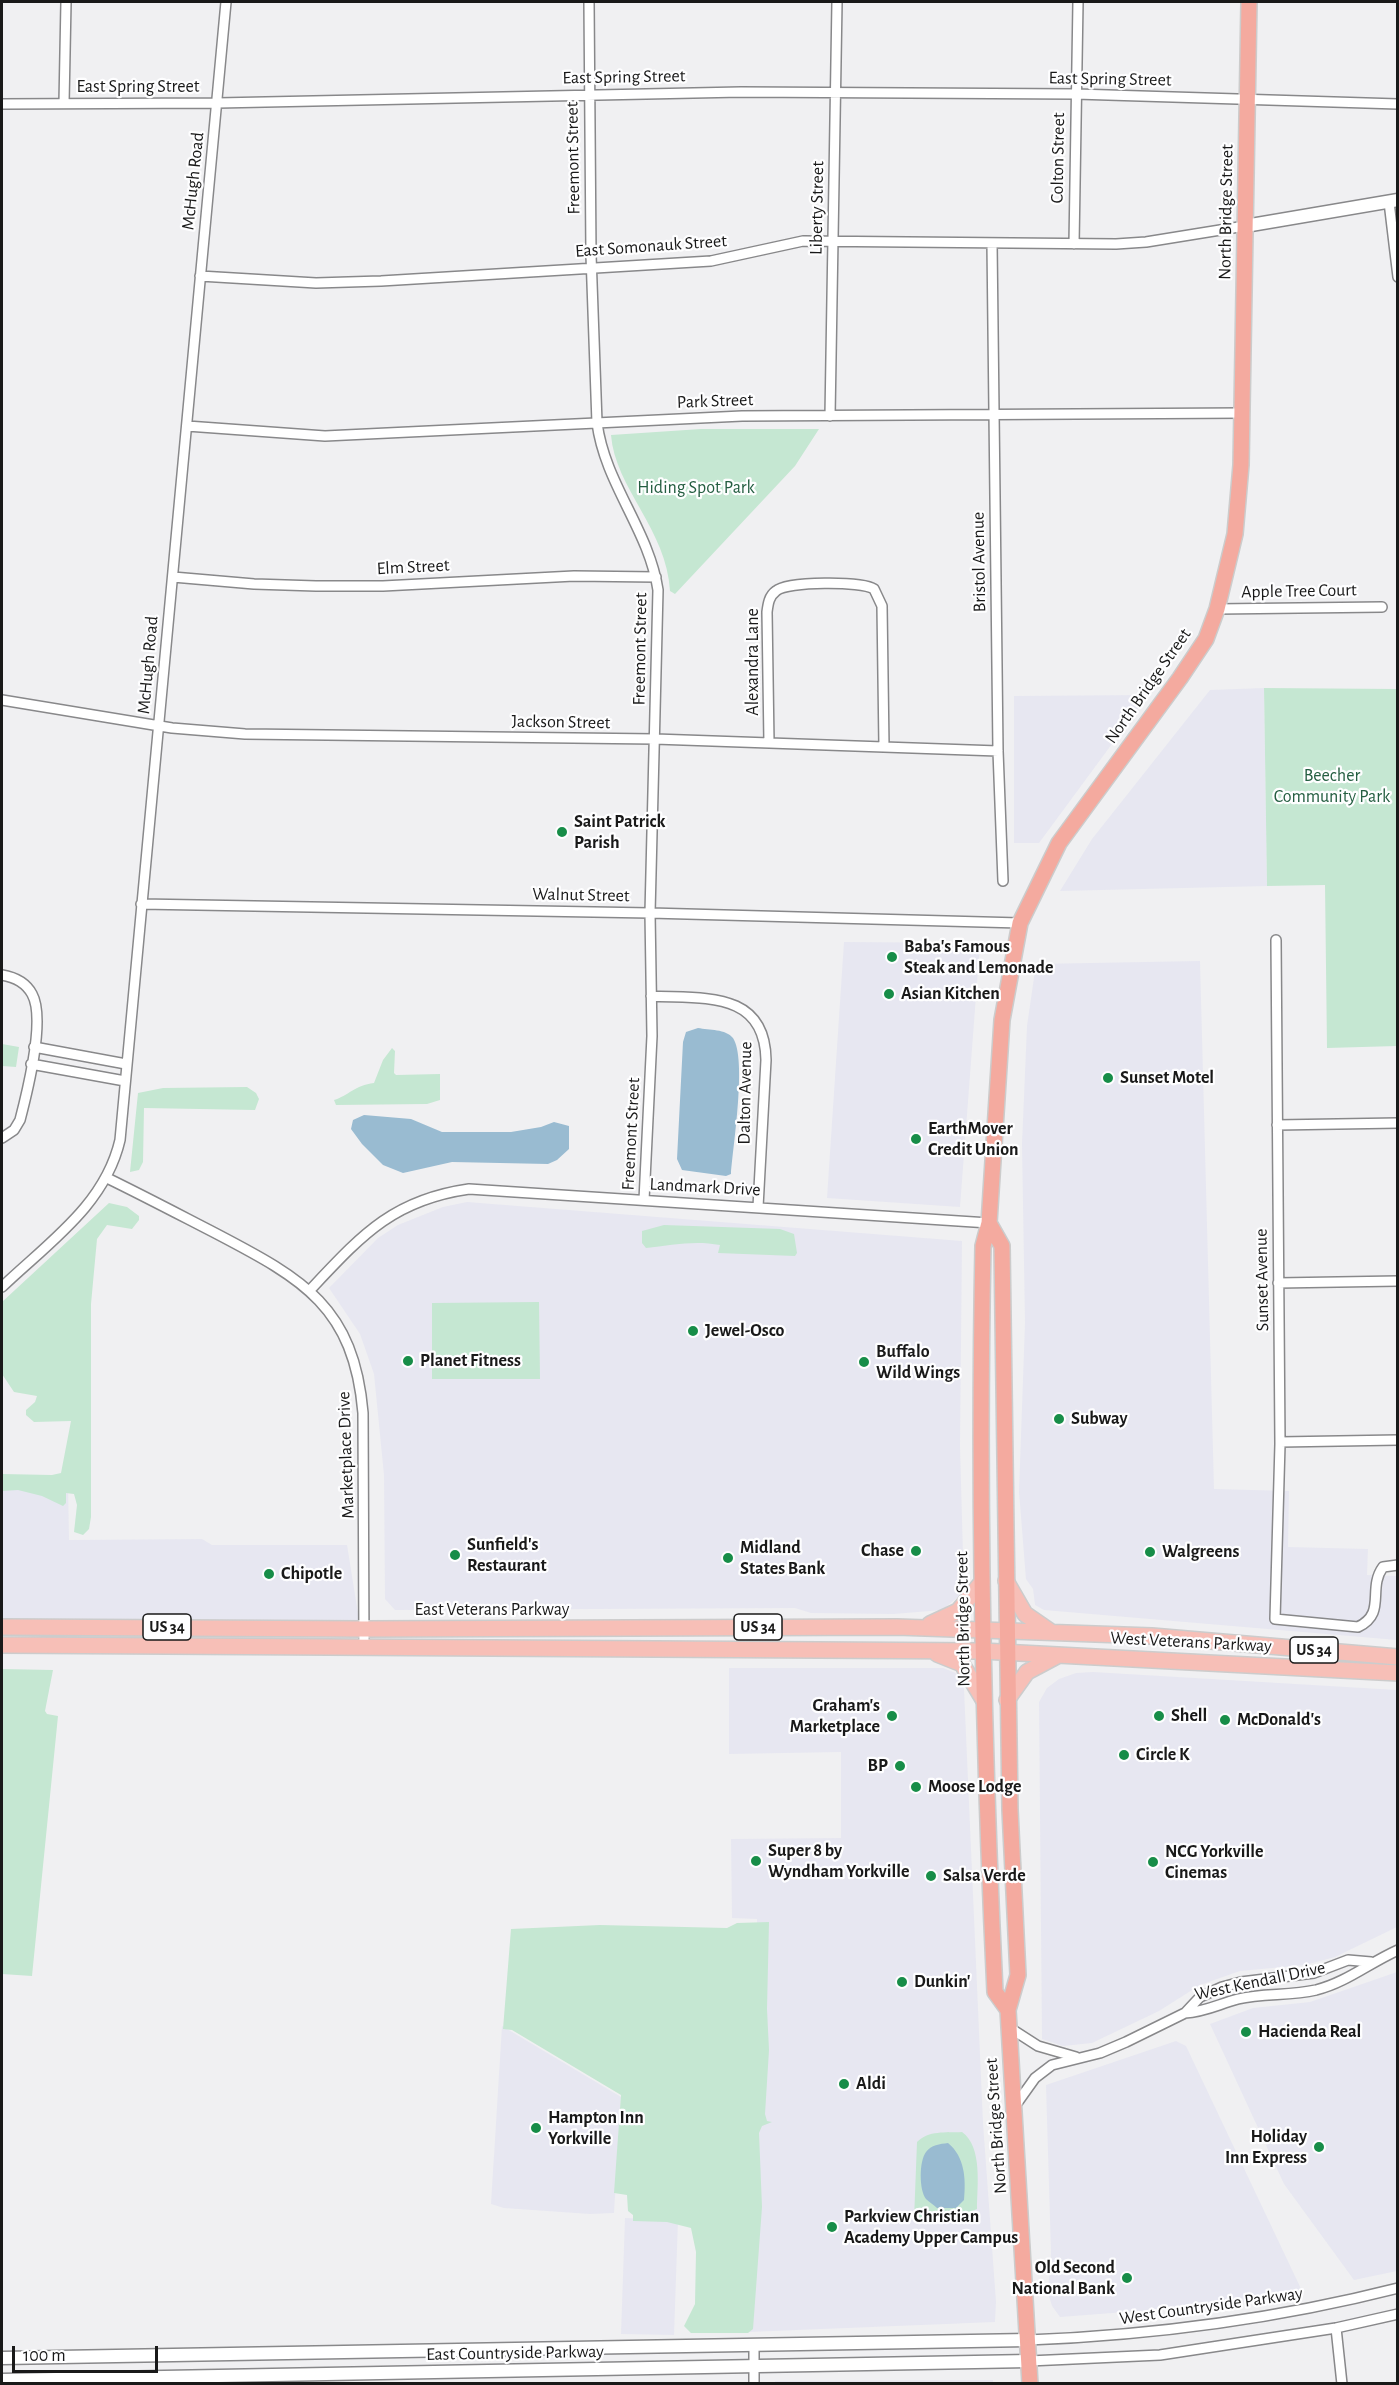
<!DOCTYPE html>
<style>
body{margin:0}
#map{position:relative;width:1399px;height:2385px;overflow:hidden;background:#f0f0f2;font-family:"Alegreya Sans",sans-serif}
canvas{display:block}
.frame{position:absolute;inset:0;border:3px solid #191919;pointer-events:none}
.scale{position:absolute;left:12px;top:2346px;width:146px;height:27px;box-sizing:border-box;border:3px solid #191919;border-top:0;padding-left:8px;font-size:18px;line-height:21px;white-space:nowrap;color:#191919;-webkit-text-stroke:4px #fefeff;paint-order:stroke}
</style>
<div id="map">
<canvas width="1399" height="2385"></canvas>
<div class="frame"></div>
<div class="scale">100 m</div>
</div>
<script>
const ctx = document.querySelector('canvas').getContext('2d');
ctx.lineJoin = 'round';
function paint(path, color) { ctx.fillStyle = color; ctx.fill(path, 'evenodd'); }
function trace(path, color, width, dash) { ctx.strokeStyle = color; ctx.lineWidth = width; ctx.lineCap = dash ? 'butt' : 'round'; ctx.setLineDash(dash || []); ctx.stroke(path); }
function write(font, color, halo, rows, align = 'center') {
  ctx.font = font + ' "Alegreya Sans",sans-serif'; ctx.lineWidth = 4.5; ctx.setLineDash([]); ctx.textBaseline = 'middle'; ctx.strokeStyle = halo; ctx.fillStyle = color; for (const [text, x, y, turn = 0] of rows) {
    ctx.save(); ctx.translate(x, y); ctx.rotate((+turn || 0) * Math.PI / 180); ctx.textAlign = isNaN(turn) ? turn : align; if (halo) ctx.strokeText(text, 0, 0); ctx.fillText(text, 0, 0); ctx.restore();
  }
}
const built = new Path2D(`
 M1264,688l3,198 -207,5 32,-52 118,-149z
 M1148,695l-109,148h-25v-147z
 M844,942l136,1 -20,264 -133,-9z
 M1200,961l14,528 75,2 -1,56 80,2 -1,26 30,1v64l-353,-30 -9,-5 -2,-16 -7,-10 -7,-87 6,-169 -3,-179 5,-118 9,-62z
 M467,1202l495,39 -2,205 4,146 -22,18 -48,4 -83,-1 -16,-5 -400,2 -10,-11 -1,-124 -10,-101 -14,-40 -31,-46 49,-50 20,-13 45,-18z
 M68,1484l1,56 133,-1 10,6h135l13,81 -358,-2v-139z
 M729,1668h214l15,6 6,15 19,434 13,179 -1,20 -247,10 11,-204 -2,-209 -25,-1 -1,-79 110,-1v-86l-112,2z
 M1093,1672l304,18v237l-62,30 -30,8 -65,6 -40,14 -41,26 -67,32 -29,3 -21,-7 -3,-337 8,-14 12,-9 17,-6z
 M1397,1972v299l-43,9 -70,-96 -74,-160 43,-16 57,-6z
 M502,2026l119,71 -7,116 -24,1 -86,-6 -13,-4z
 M1176,2041l10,5 117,247 -72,11 -171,13 -8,-11 -4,-13 3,-40 -5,-168z
 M625,2218l53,2 -4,115 -53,-1z
 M993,2380v4h-218v-3z`);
const green = new Path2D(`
 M701,429h118l-24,37 -120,128 -5,-3c-3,-61 -55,-103 -59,-156z
 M1264,688l133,1v357l-70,2 -2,-163 -58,1z
 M2,1044l17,3 -3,20 -14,-1z
 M392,1048l3,3 -1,22 2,2 44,-1v26l-13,4 -91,1 -2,-5c14,-4 21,-15 40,-17l9,-23z
 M247,1087l9,6 3,6 -4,11 -111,-2 -1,54 -4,8 -9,2 8,-79 25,-5z
 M109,1203l18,4 12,9v4l-7,9 -25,-4 -10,14 -6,65v213l-2,12 -6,6 -9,-3 3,-27 -3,-11 -8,-1v10l-3,3 -21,-10 -24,-6 -16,1v-17l50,1 9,-2 10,-52 -37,1 -8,-7v-5l9,-8 2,-6 -23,-4 -12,-18v-72z
 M664,1225l116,4 14,5 3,19 -2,3 -77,-3 2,-8c-25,-5 -49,0 -74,3l-4,-5v-12z
 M539,1302l1,77h-108v-76z
 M2,1669l51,1 -8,41 2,3 11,2 -26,260 -30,-2z
 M769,1922l-2,87 2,41 -4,64 2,7 5,1 -10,4 -3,7 3,74 -9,122 -5,4h-57l-7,-7 11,-22 1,-52 -5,-24 -24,-6 -34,-1v-6l-5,-4 -1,-16 -13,-2 7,-98 -109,-65 -9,-1 8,-100 89,-4 127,3 10,-5z
 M962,2132c21,15 15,55 15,77l-24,11h-39l3,-78c12,-12 28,-9 45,-10z`);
const water = new Path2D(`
 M698,1028c11,2 28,1 35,10 14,21 0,108 -2,136l-5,2 -44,-6 -5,-11 6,-117 3,-10z
 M364,1115l47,4 31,13h69l30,-5 13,-5 15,4v23l-12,11 -9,4 -96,-2 -49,11 -20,-8 -21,-21 -11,-15 2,-9z
 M948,2143c17,14 18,36 16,57l-8,8h-19c-3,-3 -8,-6 -11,-9 -7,-9 -7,-38 0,-47 5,-7 14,-8 22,-9z`);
const minor = new Path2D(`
 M589,2l2,253 6,168c8,61 52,107 61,167l-8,323 2,123 -8,164
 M64,103l2,-101
 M2,104l216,-1 523,-11 335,2 322,10
 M1389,202l9,75
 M992,243l6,508 5,130
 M1074,244l4,-242
 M200,276l116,7 65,-2 330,-20 92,-20 313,3 30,-2 99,-16
 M830,416l7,-414
 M187,426l138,10 417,-20 502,-3
 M173,577l81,7 62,2h67l191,-10 82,1
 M1217,609l165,-2
 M2,700l170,28 73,6 410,5 343,12
 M769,743l-2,-131c1,-8 2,-16 9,-21 11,-10 86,-10 98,-2l8,17 2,141
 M141,904l509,9 370,10
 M1276,940l4,504 -5,175 83,8c29,-14 9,-38 25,-60l15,-2
 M2,975c12,2 24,8 30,19 14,25 -5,99 -12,126l-6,10 -12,8
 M651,996c52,3 114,-6 115,64l-8,147
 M34,1047l92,17
 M31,1064l94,17
 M1277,1125l121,-2
 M107,1178c37,18 73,37 110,56 86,45 137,73 146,179l1,235
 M1278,1283l120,-2
 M2,1287c46,-44 103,-82 118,-147l106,-1138
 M310,1290c51,-54 82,-90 159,-101l520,34
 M1280,1442l118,-2
 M1185,2013c20,-1 34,-9 53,-14 25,-6 52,-3 78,-9 31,-8 53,-27 82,-40
 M1010,2028l28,18 38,11
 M1015,2106l20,-28 17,-13 48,-12 26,-11 59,-29 15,-16 22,-10 19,-5 73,-9 34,-13 23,2
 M1336,2328l6,56
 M1028,2340c125,-5 248,-21 370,-52
 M1029,2361l131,-6 176,-27 62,-14
 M754,2384v-38`);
const tertiary = new Path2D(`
 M1245,226l153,-26
 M2,2358l1026,-18
 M2,2380l1027,-19`);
const primary = new Path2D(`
 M1006,1581l19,33 26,18
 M930,1624l28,-13 24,-29
 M2,1627l362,2 533,-2 255,9 246,21
 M2,1645l980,6 416,22
 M937,1654l25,10 21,35
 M1007,1700l20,-28 30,-16`);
const trunk = new Path2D(`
 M989,1223l13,23 8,564 8,165 -10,35 22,374
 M1008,2010l-13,-18c-12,-249 -17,-497 -12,-746l6,-23 13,-203 18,-97 39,-80 121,-165 26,-39 11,-30 18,-75 6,-69 8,-463`);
const markers = [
 [562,832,6,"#178d48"],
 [892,957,6,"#178d48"],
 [889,994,6,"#178d48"],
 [1108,1078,6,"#178d48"],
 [916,1139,6,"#178d48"],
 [693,1331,6,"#178d48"],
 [408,1361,6,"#178d48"],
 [864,1362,6,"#178d48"],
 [1059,1419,6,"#178d48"],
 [916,1551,6,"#178d48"],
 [1150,1552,6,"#178d48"],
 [455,1555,6,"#178d48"],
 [728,1558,6,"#178d48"],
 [269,1574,6,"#178d48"],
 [892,1716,6,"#178d48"],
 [1159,1716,6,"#178d48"],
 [1225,1720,6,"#178d48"],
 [1124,1755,6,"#178d48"],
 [900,1766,6,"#178d48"],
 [916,1787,6,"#178d48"],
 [756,1861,6,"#178d48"],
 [1153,1862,6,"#178d48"],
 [931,1876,6,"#178d48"],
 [902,1982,6,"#178d48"],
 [1246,2032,6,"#178d48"],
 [844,2084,6,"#178d48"],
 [536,2128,6,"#178d48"],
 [1319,2147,6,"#178d48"],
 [832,2227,6,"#178d48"],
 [1127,2278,6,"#178d48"]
];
const shields = [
 [167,1627,48],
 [758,1627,48],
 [1314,1650,48]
];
const shieldNames = [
 ["US 34",167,1627],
 ["US 34",758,1627],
 ["US 34",1314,1650]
];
const streetNames = [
 ["East Spring Street",624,77,-1],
 ["East Spring Street",1110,79,1],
 ["East Spring Street",138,87],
 ["Freemont Street",573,158,-91],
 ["Colton Street",1058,158,-89],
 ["McHugh Road",193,181,-84],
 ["Liberty Street",817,208,-89],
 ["North Bridge Street",1226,212,-89],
 ["East Somonauk Street",651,246,-4],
 ["Park Street",715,401,-2],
 ["Bristol Avenue",979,562,-91],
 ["Elm Street",413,567,-3],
 ["Apple Tree Court",1299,591,-1],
 ["Freemont Street",640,649,-89],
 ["Alexandra Lane",753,662,-90],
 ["McHugh Road",148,665,-85],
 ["North Bridge Street",1148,686,-55],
 ["Jackson Street",561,722,1],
 ["Walnut Street",581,895,1],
 ["Dalton Avenue",745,1093,-89],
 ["Freemont Street",631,1134,-87],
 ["Landmark Drive",705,1187,3],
 ["Sunset Avenue",1262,1280,-91],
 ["Marketplace Drive",346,1455,-92],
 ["East Veterans Parkway",492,1610],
 ["North Bridge Street",963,1619,-91],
 ["West Veterans Parkway",1191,1642,3],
 ["West Kendall Drive",1260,1981,-12],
 ["North Bridge Street",996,2126,-94],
 ["West Countryside Parkway",1211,2306,-8],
 ["East Countryside Parkway",515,2353,-1]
];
const parkNames = [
 ["Hiding Spot Park",696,488],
 ["Beecher",1332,776],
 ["Community Park",1332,797]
];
const poiNames = [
 ["Saint Patrick",574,822],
 ["Parish",574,843],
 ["Baba's Famous",904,947],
 ["Steak and Lemonade",904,968],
 ["Asian Kitchen",901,994],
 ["Sunset Motel",1120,1078],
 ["EarthMover",928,1129],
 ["Credit Union",928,1150],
 ["Jewel-Osco",705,1331],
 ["Buffalo",876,1352],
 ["Wild Wings",876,1373],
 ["Planet Fitness",420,1361],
 ["Subway",1071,1419],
 ["Sunfield's",467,1545],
 ["Restaurant",467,1566],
 ["Midland",740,1548],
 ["States Bank",740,1569],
 ["Chase",904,1551,"right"],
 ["Walgreens",1162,1552],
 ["Chipotle",281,1574],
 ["Graham's",880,1706,"right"],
 ["Marketplace",880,1727,"right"],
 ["Shell",1171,1716],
 ["McDonald's",1237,1720],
 ["Circle K",1136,1755],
 ["BP",888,1766,"right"],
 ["Moose Lodge",928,1787],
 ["Super 8 by",768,1851],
 ["Wyndham Yorkville",768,1872],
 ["NCG Yorkville",1165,1852],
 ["Cinemas",1165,1873],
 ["Salsa Verde",943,1876],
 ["Dunkin'",914,1982],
 ["Hacienda Real",1258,2032],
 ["Aldi",856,2084],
 ["Hampton Inn",548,2118],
 ["Yorkville",548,2139],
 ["Holiday",1307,2137,"right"],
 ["Inn Express",1307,2158,"right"],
 ["Parkview Christian",844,2217],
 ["Academy Upper Campus",844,2238],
 ["Old Second",1115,2268,"right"],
 ["National Bank",1115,2289,"right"]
];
paint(built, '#e7e7f1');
paint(green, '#c5e7d2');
paint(water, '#99bbd1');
trace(minor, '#88888a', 12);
trace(tertiary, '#88888a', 15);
trace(primary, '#ccc', 18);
trace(trunk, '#ccc', 18);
trace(minor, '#fff', 9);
trace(tertiary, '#fff', 12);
trace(primary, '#f7bfb7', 15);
trace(trunk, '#f4aa9f', 15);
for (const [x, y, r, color] of markers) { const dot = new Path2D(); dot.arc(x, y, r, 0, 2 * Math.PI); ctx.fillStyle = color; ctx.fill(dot); trace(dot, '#fefeff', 2); }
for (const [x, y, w] of shields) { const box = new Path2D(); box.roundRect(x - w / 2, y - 13, w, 26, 4.5); ctx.fillStyle = '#fefeff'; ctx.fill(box); trace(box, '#191919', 1.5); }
write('bold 16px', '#191919', null, shieldNames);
write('18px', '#191919', '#fefeff', streetNames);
write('18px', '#245e41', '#fefeff', parkNames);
write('bold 18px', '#191919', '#fefeff', poiNames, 'left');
</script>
